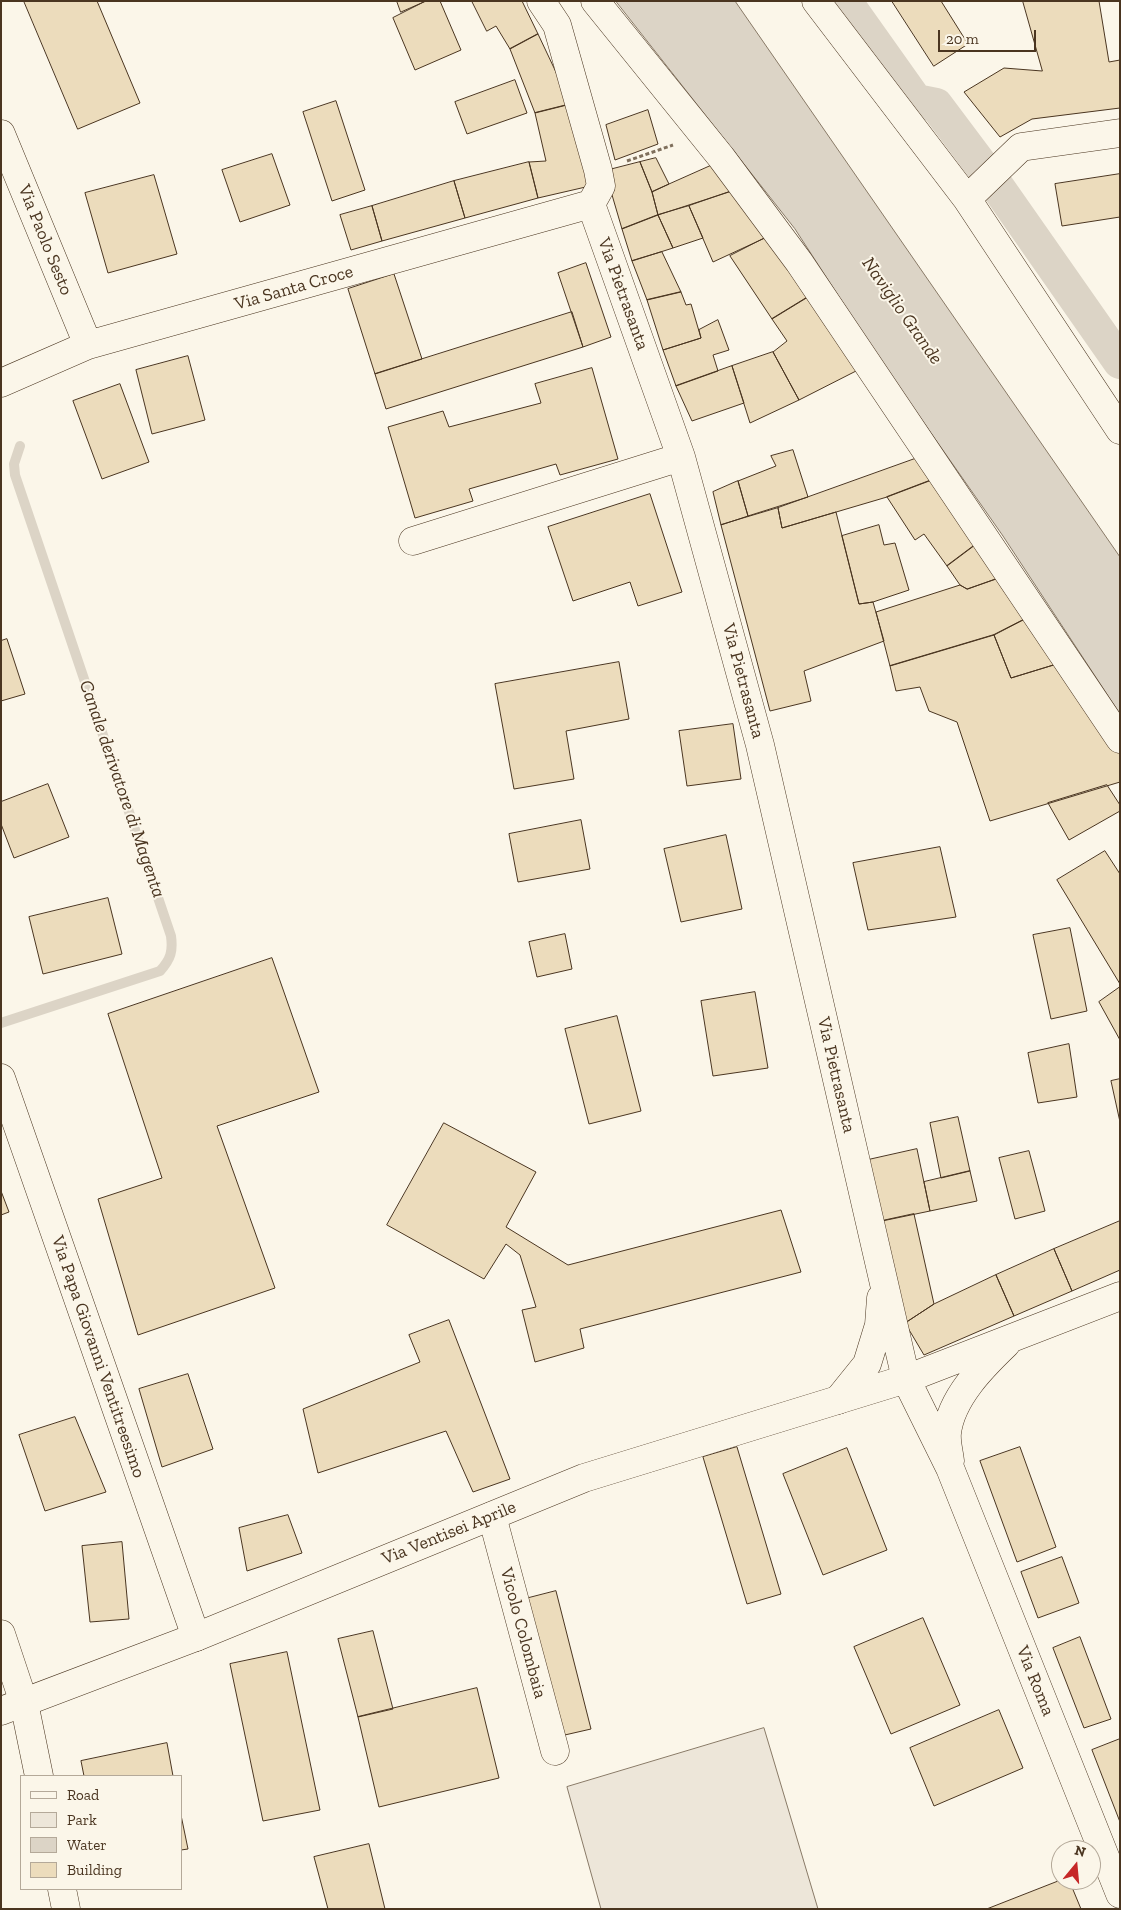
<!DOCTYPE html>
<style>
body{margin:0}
#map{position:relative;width:1121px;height:1910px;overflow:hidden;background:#fbf6e9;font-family:"Zilla Slab",serif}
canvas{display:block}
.frame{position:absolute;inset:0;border:2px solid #4a3520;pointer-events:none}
.legend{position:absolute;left:20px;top:1775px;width:162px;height:115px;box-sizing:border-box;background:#fbf6e9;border:1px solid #b4a999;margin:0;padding:6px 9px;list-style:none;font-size:15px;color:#4a3520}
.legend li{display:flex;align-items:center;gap:10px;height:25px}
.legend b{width:25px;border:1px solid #b4a999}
.north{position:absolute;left:1051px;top:1840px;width:50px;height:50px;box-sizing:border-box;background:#fbf6e9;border:1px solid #b4a999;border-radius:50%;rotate:17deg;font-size:14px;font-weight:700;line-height:20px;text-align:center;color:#4a3520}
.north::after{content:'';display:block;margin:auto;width:18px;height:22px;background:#c62828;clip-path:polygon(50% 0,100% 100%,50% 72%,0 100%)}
.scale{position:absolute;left:938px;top:30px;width:98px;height:22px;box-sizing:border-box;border:2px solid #4a3520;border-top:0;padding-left:6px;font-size:15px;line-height:18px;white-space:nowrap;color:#4a3520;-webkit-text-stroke:4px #fbf6e9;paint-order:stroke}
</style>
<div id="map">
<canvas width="1121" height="1910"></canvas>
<div class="frame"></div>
<ul class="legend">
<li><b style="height:6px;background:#fbf6e9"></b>Road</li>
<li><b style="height:14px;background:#ede6d9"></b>Park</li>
<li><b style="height:14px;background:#dcd4c6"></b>Water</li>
<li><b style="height:14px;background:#ecdcbc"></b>Building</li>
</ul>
<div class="north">N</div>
<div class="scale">20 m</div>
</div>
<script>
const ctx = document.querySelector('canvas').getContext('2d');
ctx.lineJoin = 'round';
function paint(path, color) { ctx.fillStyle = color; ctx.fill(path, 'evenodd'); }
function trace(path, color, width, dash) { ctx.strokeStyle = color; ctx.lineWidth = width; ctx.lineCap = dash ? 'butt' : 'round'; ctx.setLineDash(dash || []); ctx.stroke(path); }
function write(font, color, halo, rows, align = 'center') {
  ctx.font = font + ' "Zilla Slab",serif'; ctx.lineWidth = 4; ctx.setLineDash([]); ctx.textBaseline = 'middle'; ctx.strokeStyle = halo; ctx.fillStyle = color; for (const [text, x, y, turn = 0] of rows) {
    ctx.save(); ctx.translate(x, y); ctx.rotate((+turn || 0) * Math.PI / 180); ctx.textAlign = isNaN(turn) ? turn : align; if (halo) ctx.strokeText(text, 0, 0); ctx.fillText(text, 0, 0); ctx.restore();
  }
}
const green = new Path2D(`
 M764,1728l54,181h-217l-34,-122z`);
const water = new Path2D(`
 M616,1h119l385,556v157l-117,-178 -119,-170 -89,-137z`);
const stream = new Path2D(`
 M1,1023l159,-52c11,-12 13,-20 11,-35l-156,-461 -1,-11 6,-18`);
const canal = new Path2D(`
 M845,1l71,100 20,4 63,84 121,173`);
const building = new Path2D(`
 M24,1h73l43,102 -62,26z
 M397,1h29l-25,11z
 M426,1h14l21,49 -46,20 -22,-52z
 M472,1h50l16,33 -28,15 -14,-23 -9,5z
 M892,1h49l27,43 -34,22z
 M1023,1h76l10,61 11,-2v48l-88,11 -32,18 -36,-45 40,-24 38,3z
 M538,34l33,70 -36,9 -25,-64z
 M515,80l12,33 -60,21 -12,-32z
 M336,101l29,89 -33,11 -29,-89z
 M571,104l19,82 -52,12 -9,-36 17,-1 -11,-48z
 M648,110l10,34 -43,16 -9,-35z
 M272,154l18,51 -50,17 -18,-52z
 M656,158l13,26 -17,8 -12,-30z
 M529,162l9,36 -73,20 -11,-37z
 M640,162l12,30 6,23 -36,14 -17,-58z
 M717,163l18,27 -77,25 -6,-23z
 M1120,174v43l-58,9 -7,-42z
 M154,175l23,79 -69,19 -23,-80z
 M454,181l11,37 -83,23 -10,-35z
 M735,190l32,47 -54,25 -24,-56z
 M372,206l10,35 -31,9 -11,-35z
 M689,206l14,32 -30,10 -15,-33z
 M658,215l15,33 -41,13 -10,-32z
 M767,237l41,60 -36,22 -42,-63z
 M662,252l19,40 -34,8 -15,-39z
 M586,263l25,74 -28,10 -25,-74z
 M394,274l28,85 -47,15 -27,-85z
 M681,292l5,13 5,-1 10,34 -38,12 -16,-50z
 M808,297l50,73 -59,30 -26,-48 14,-11 -15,-22z
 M572,312l11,35 -197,62 -11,-35z
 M718,320l11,30 -16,5 5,16 -42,15 -13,-36 38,-12 -2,-8z
 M773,352l26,48 -49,23 -18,-57z
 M188,356l17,64 -53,14 -16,-64z
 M732,366l12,37 -52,18 -16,-35z
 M592,368l26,91 -58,16 -4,-11 -87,25 4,12 -58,17 -27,-91 55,-16 6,16 92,-24 -6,-19z
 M120,384l29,78 -47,17 -29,-78z
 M793,450l15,47 -60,19 -10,-35 38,-15 -5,-10z
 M923,456l14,22 -50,19 -105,31 -4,-20z
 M937,478l42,64 -32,24 -23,-32 -9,6 -28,-43z
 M738,481l10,35 -27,9 -8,-33z
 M650,494l32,98 -44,14 -8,-24 -57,19 -25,-74z
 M778,508l4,20 54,-16 23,92 14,-2 11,39 -80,30 7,30 -41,10 -49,-186z
 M879,525l5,20 11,-2 14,47 -36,12 -14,2 -17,-68z
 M979,542l23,35 -35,12 -7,-4 -13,-19z
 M1002,577l27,40 -35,18 -104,31 -14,-54 84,-27 7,4z
 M1029,617l31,46 -49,15 -17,-43z
 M994,635l17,43 49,-15 60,90v29l-130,39 -33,-99 -28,-11 -9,-24 -24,4 -6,-25z
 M7,639l18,55 -24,7v-60z
 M619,662l10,57 -63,12 8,48 -60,10 -19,-105z
 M733,724l8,55 -54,7 -8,-55z
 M48,784l21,53 -55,21 -13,-34v-22z
 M1107,785l13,20v6l-51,29 -21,-37z
 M581,820l9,49 -72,13 -9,-48z
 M726,835l16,74 -61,13 -17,-73z
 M940,847l16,70 -88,13 -15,-67z
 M1105,851l15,23v110l-63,-104z
 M108,898l14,56 -79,20 -14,-57z
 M1070,928l17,83 -36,8 -18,-84z
 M565,934l7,35 -35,8 -8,-35z
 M272,958l47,134 -102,34 58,162 -137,47 -40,-136 64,-21 -54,-164z
 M1120,987v53l-21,-38z
 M755,992l13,76 -55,8 -12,-75z
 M617,1016l24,95 -52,13 -24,-95z
 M1069,1044l8,53 -39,6 -10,-50z
 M1120,1079v43l-9,-41z
 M958,1117l12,54 -29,7 -11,-55z
 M444,1123l92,49 -30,55 62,38 213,-55 20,62 -221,57 4,19 -49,14 -13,-52 14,-3 -16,-52 -14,-11 -22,35 -97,-54z
 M917,1149l13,62 -48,10 -14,-61z
 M1029,1151l16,60 -30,8 -16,-61z
 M970,1171l7,30 -47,10 -6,-29z
 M1,1191l8,21 -8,3z
 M914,1214l20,90 -29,19 -23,-102z
 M1120,1221v49l-48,21 -18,-42z
 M1054,1249l18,42 -58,25 -18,-41z
 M996,1275l18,41 -90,39 -19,-32 29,-19z
 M449,1320l61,159 -37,13 -27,-61 -128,42 -15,-64 117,-47 -11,-27z
 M188,1374l25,75 -51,18 -23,-78z
 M75,1417l31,75 -61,19 -26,-76z
 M737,1447l44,147 -34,10 -44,-147z
 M1020,1447l36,100 -39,15 -37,-101z
 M847,1448l40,102 -64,25 -40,-101z
 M288,1515l14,38 -55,18 -8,-43z
 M122,1542l7,77 -39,3 -8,-76z
 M1062,1557l17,46 -41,15 -17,-46z
 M556,1591l35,138 -35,8 -35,-137z
 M923,1618l37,87 -69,29 -37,-87z
 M373,1631l20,78 -35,8 -20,-78z
 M1080,1637l31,82 -27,9 -31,-80z
 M287,1652l33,158 -57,11 -33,-157z
 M477,1688l22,90 -120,29 -21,-90z
 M999,1710l24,58 -89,38 -24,-58z
 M1120,1739v83l-28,-72z
 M167,1743l6,33h-89l-3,-15z
 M181,1815l7,34 -7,1z
 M369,1844l16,65h-57l-14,-52z
 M1061,1880h8l12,29h-94z`);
const path = new Path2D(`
 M627,161l46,-16`);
const minor = new Path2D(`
 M541,1l16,24 41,145 3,16 -10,18 90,253 79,288 146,634
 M595,1l126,156 78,105 321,477
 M816,1l151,198 153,231
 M1,134l87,211
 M967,199l54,-52 99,-14
 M1,383l87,-38 503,-141
 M413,541l268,-84
 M1,1078l195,559
 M838,1400l29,-36 12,-39 2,-27
 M492,1516l63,235
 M1,1634l23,69 15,73
 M62,1889l4,20`);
const major = new Path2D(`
 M906,1379l44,89 170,426
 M950,1461c-1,-9 -4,-19 -3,-28 4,-35 35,-66 59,-89
 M1,1711l195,-74 388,-159 322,-99 214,-83`);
const streetNames = [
 ["Via Paolo Sesto",45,240,68],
 ["Via Santa Croce",294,288,-16],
 ["Via Pietrasanta",623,294,70],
 ["Via Pietrasanta",743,681,75],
 ["Via Pietrasanta",836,1075,77],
 ["Via Papa Giovanni Ventitreesimo",98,1357,71],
 ["Via Ventisei Aprile",449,1533,-22],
 ["Vicolo Colombaia",523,1633,75],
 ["Via Roma",1035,1681,68]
];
const waterNames = [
 ["Naviglio Grande",902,311,55],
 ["Canale derivatore di Magenta",122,789,71]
];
paint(green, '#ede6d9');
trace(green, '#887966', 1);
paint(water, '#dcd4c6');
trace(water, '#887966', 1);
trace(stream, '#dcd4c6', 10);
trace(canal, '#dcd4c6', 34);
paint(building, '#ecdcbc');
trace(building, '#4a3520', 1);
trace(minor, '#4a3520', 29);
trace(major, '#4a3520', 29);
trace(path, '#7f6f5c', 3, [4, 2.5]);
trace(minor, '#fbf6e9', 28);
trace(major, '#fbf6e9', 28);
write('18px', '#4a3520', '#fbf6e9', streetNames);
write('italic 19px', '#4a3520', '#fbf6e9', waterNames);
</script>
